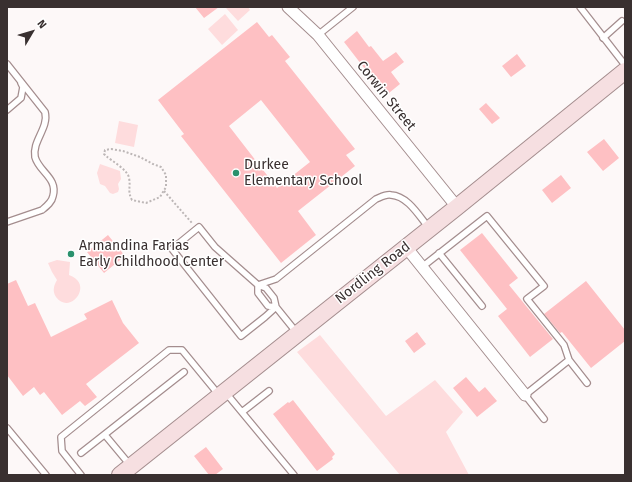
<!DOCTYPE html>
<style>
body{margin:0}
#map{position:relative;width:632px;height:482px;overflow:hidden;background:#fdf8f8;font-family:"Fira Sans",sans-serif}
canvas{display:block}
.frame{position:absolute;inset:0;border:8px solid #393030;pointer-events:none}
.north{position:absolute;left:12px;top:12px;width:40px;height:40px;-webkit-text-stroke:3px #fff;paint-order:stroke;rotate:52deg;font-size:11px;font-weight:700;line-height:16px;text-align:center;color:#393030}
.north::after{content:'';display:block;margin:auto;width:14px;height:18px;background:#393030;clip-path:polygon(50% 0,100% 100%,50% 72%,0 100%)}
</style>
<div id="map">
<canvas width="632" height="482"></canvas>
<div class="frame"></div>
<div class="north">N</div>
</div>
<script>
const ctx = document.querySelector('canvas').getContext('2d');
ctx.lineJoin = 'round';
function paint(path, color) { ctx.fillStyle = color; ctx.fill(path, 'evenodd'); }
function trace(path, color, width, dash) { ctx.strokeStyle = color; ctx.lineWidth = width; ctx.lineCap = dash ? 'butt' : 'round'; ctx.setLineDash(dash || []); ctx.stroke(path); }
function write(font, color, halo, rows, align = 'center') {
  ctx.font = font + ' "Fira Sans",sans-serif'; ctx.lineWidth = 3; ctx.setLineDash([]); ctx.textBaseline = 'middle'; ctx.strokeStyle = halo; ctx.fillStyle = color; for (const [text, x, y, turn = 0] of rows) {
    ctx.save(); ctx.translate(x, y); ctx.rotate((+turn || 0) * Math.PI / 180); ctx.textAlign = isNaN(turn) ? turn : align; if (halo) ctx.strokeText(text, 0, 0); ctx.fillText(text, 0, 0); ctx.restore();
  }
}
const green = new Path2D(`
 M227,7h21l2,3 -12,11 -12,-13z
 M225,14l13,16 -16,15 -14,-16z
 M119,121l19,4 -4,22 -19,-4z
 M100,164l20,7 1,8 -3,5 1,5 -1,3 -5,2 -3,-1 -5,-7 -5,-2 -3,-11z
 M57,260l13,2 -1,13c26,9 1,41 -13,22 -4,-6 -2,-12 1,-17l-5,-8 -4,-9z
 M320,335l66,81 49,-36 28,32 -17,20 23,43h-69l-103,-123z`);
const building = new Path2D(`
 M195,7h24l-15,11z
 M257,22l12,15 3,-2 18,22 -5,4 70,88 -9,6 9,11 -57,45 18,24 -35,28 -100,-127 3,-2 -26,-34zM261,100l49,62 -33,26 -48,-62z
 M357,31l12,16 2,-1 12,15 13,-9 8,10 -13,10 9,12 -16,13 -18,-23 2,-1 -24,-31z
 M517,54l9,12 -15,11 -9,-11z
 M486,103l14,15 -8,6 -13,-15z
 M604,139l15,19 -16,13 -16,-19z
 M561,175l10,13 -19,15 -10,-13z
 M482,233l36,45 -9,7 44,54 -23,18 -32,-41 9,-7 -47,-59z
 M108,235l17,21 -21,17 -17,-21z
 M16,280l12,26 7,-3 16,34 36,-18 -3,-5 28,-14 11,23 16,20 -53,41 11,13 -12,9 -5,-5 -18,14 -18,-23 -4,3 -6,-8 -11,9 -16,-21v-91z
 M586,281l39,49v11l-34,27 -29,-36 -2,1 -16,-19z
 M417,332l9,12 -12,9 -9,-12z
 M466,377l13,15 6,-5 12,14 -20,16 -24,-29z
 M293,400l42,54 -3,3 1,2 -16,12 -44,-57 15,-12 1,1z
 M206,447l17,22 -8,6h-6l-15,-19z`);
const path = new Path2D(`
 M111,149l12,2 17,6 13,7 8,3 5,8v12l-6,10 -14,6 -14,-3c-5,-9 -1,-13 -3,-22 -1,-8 -17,-17 -23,-22l-2,-2 1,-4z
 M164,191l28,32`);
const lane = new Path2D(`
 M580,7l45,58
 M318,35l35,-28
 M603,38l19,-17
 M7,64l38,48c4,16 -13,29 -10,45 4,15 23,21 18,39 -1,6 -6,10 -11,14l-35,12
 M7,110l14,-12 2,-11 -2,-4
 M439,253l43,53
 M422,267l65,-51 57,70 -17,13 37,46 5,15
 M276,307l-11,10 -24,19 -69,-87 27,-22 16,20 43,38 18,-6 100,-80c5,-2 10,-5 15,-4 17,1 28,21 38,33
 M276,307l-8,-1 -10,-13v-8l8,3 8,10 2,9 21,26
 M226,393l68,82
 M242,412l27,-21
 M544,419l-19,-24 44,-35 18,23
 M7,428l39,47
 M105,435l25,30
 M81,453l103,-81
 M81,475l-19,-24 -1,-14 108,-87h13l37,45`);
const street = new Path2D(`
 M288,7l30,28 139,172
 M406,247l119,148`);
const secondary = new Path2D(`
 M120,475l337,-268 168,-136`);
const markers = [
 [236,173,4,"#2a916d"],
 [71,254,4,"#2a916d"]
];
const streetNames = [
 ["Corwin Street",386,96,51],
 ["Nordling Road",373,273,-38]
];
const poiNames = [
 ["Durkee",244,165],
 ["Elementary School",244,181],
 ["Armandina Farias",79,246],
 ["Early Childhood Center",79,262]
];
paint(green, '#fedcdd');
paint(building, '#fec0c3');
trace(lane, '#a48d8e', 8);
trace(street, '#a48d8e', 13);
trace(secondary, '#a48d8e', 18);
trace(path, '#bdb7b7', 2, [2, 2]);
trace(lane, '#fff', 5.5);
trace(street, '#fff', 11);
trace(secondary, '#f6dfe1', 16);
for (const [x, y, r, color] of markers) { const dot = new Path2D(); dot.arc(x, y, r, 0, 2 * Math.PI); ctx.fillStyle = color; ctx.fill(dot); trace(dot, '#fff', 1.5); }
write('14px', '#393030', '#fff', streetNames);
write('14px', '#393030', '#fff', poiNames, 'left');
</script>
